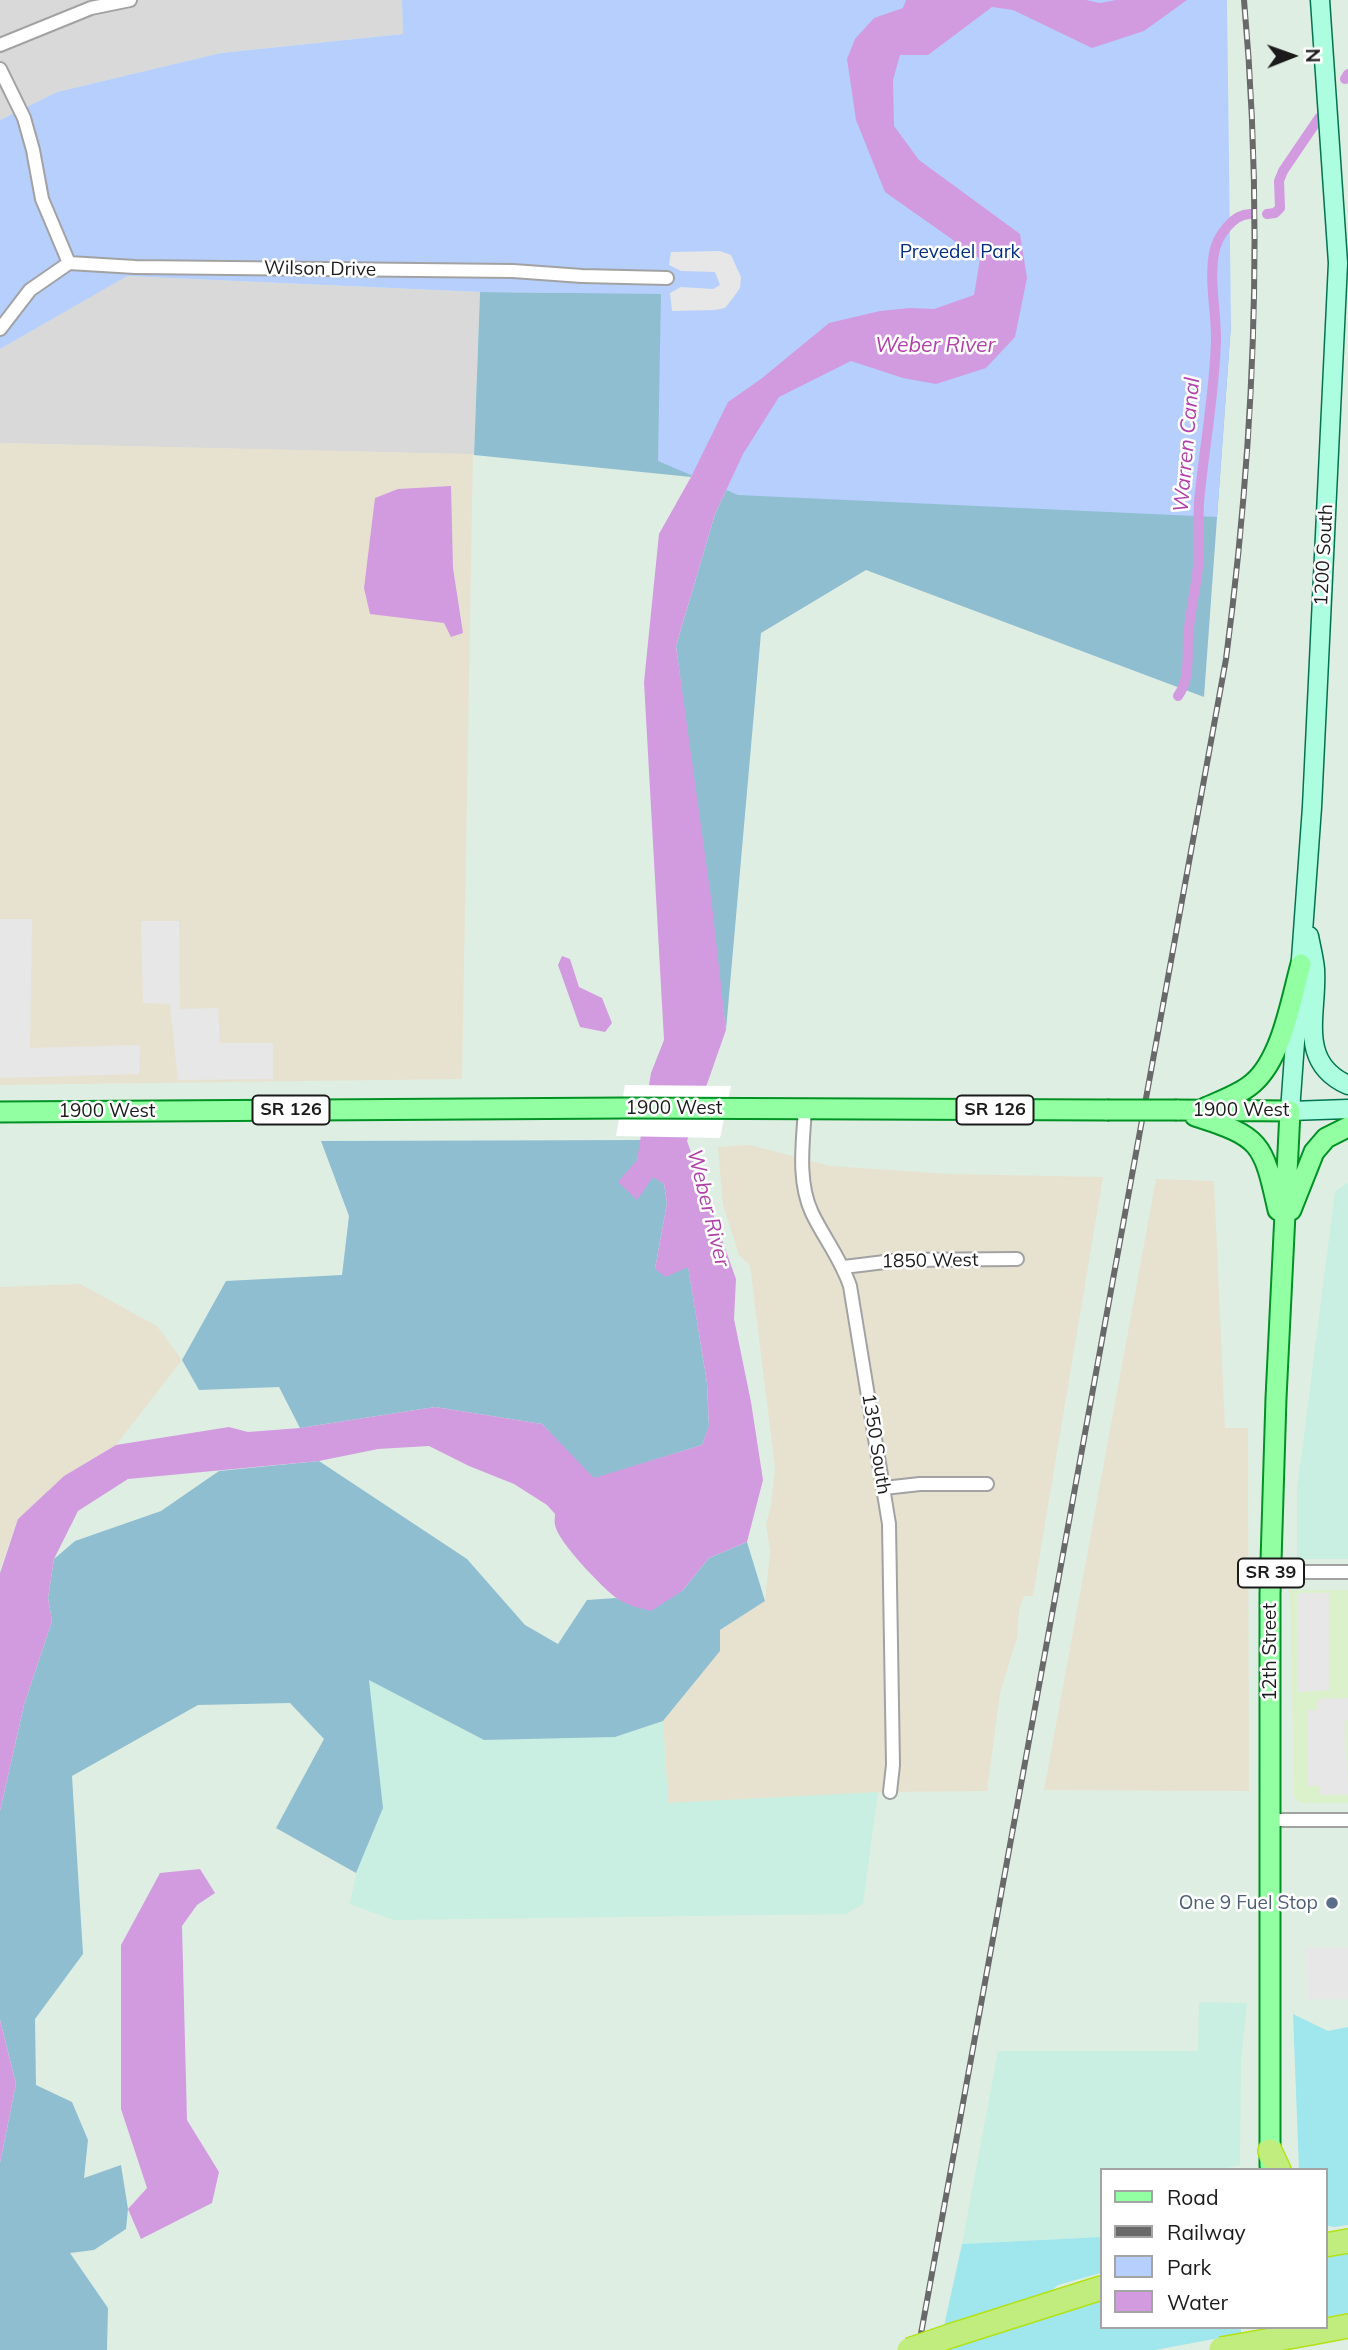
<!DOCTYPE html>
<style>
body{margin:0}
#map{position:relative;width:1348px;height:2350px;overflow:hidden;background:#dfeee3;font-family:Mulish,sans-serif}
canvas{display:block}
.legend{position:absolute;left:1100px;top:2168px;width:228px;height:161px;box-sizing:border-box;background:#fff;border:2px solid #a4a4a4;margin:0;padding:9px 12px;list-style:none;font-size:21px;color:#1b1b1b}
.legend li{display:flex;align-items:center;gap:14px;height:35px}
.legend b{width:35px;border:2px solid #a4a4a4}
.north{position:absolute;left:1257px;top:21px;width:70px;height:70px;-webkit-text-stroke:5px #fff;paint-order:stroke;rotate:89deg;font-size:19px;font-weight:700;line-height:28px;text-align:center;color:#1b1b1b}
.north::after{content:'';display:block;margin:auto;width:24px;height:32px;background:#1b1b1b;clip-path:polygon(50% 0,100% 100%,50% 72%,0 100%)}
</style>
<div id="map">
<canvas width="1348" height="2350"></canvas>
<ul class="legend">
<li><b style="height:9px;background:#93ffa3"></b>Road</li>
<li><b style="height:9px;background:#696969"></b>Railway</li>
<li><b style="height:19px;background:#b6cffd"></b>Park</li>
<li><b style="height:19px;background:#d29be0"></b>Water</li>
</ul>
<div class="north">N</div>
</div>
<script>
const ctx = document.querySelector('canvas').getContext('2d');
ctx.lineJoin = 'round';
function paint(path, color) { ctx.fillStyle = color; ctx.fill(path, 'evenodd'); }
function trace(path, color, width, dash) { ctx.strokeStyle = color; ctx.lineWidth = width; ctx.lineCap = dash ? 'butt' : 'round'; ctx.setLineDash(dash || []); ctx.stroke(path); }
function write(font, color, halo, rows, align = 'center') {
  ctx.font = font + ' Mulish,sans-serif'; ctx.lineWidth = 5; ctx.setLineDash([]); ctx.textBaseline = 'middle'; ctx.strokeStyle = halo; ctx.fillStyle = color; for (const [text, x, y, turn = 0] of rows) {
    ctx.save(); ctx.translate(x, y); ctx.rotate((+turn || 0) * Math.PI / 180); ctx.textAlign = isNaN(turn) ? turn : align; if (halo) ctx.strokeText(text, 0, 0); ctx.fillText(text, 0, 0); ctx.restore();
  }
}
const residential = new Path2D(`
 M0,0h402l1,34 -182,19 -164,39 -57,28z
 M126,276l354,16 -6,163 -474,-12v-94z`);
const commercial = new Path2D(`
 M1290,1590h58v213h-45l-6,-2 -3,-6z`);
const industrial = new Path2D(`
 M0,443l473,11 -11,625 -462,6z
 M750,1145l80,21 120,8 153,3 -70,419h-9l-5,15 -2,27 -17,55 -13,98 -97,1 -222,11 -5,-82 57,-70v-21l45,-29 5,-50 -4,-27 5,-18 4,-38 -25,-203 -11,-10 -16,-50 -5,-58z
 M1156,1179l58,2 11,247h23l1,363 -205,-1z
 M80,1284l77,42 25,34 -66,85 -52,31 -46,43 -18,50v-282z`);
const farmland = new Path2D(`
 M1348,1183v376h-51v-69l38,-299z
 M368,1679l116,61 131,-3 48,-16 5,82 210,-11 -15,112 -17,10 -453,6 -43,-16 6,-31 27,-65z
 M1199,2002l48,1 -6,59 -1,103 -22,5h-117v67l-139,7 36,-193h200z`);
const grass = new Path2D(`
 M1293,2014l35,17 20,-4v198l-14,2 -9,-2v-55h-26z
 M1101,2237v36l-43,12 -8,7 -106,34 18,-82z
 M1348,2249v64l-23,4v-64z
 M1101,2300v27h140v7l-86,16h-213z`);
const forest = new Path2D(`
 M480,292l182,1 66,109 -37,75 -217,-22z
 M1231,325l-27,372 -338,-127 -105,63 -35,397 -50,-384 39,-132 28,-60z
 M642,1140l-5,20 27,24 3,19 -12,66 33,-3 19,117 2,44 -7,18 -109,34 -51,-55 -107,-17 -135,21 -21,-41 -80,3 -17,-30 44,-79 116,-6 7,-59 -28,-75z
 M319,1461l148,98 58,66 33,19 29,-44 29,-2 18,8 48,-15 27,-33 38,-16 18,59 -45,29v21l-57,70 -48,16 -131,3 -115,-60 14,128 -27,65 -80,-45 48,-89 -34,-36 -92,2 -126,71 11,178 -48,65 1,66 36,17 16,38 -4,38 37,-13 7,44 -2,20 -32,21 -24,3 38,55 -1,42h-107v-187l16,-79 -16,-64v-209l24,-106 28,-84 -4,-23 6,-39 21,-18 86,-30 58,-40z`);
const park = new Path2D(`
 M402,0h825l4,325 -14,192 -479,-22 -80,-34 3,-167 -181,-2 -353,-16 -127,73v-229l57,-28 164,-39 182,-19z`);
const parking = new Path2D(`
 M720,251l11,4 10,22 -1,11 -7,10 -8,10 -10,2 -43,1 -2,-18 11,-6 32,2 7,-4 -5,-13 -34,-1 -12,-6 2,-13z
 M0,919h32l-2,129 110,-3 -1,29 -139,4z
 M141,921h38l1,88 38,-1 2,35h53v36l-95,1 -8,-76 -27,-1z
 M1297,1593h32v97l-31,2z
 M1348,1698v22h-3l3,75h-28v-9h-12l-1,-76h10v-11z
 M1306,1947h42v52h-41z`);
const water = new Path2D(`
 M906,0h180l14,3 16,-3h71l-43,31 -52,17 -79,-38 -21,-3 -64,48h-28l-7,25 1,46 25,34 101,74 7,44 -12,59 -29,31 -50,16 -33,-6 -52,-17 -72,36 -36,57 -28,60 -39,132 36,259 14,125 -39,111 49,138 -2,40 17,83 12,78 -16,62 -38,16 -27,33 -31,20c-12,-3 -25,-6 -36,-14 -14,-11 -57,-55 -60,-72 -1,-3 0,-7 0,-11l-8,-9 -33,-21 -45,-18 -40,-20 -51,3 -59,12 -191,18 -50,32 -24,48 -6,39 4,23 -28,84 -24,106v-238l18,-54 46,-43 52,-31 113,-18 19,5 52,-4 135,-21 107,17 52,54 108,-33 7,-19 -2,-43 -19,-116 -22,10 -11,-8 12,-66 -3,-19 -11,-7 -16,23 -19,-18 19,-22 14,-87 13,-33 -20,-358 15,-148 32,-57 37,-75 33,-23 68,-56 51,-12 30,-3 24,1 40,-14 6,-36 -95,-67 -29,-72 -9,-61 8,-20 19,-21 29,-10z
 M451,486l2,82 10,65 -12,4 -7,-14 -74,-9 -6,-26 11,-90 23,-9z
 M562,956l8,3 9,28 23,11 10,25 -7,9 -25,-5 -22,-62z
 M200,1869l15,24 -18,12 -15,21 5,194 32,52 -7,31 -71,36 -13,-30 19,-21 -26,-79v-164l39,-72z
 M0,2020l16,64 -16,79z`);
const pier = new Path2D(`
 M625,1085l106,1 -11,52 -104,-2z`);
const canal = new Path2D(`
 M1345,79l3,-5
 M1267,214l8,-1 5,-5 -1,-27 4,-10 36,-53
 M1178,696c12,-17 9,-37 10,-57 1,-24 8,-49 10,-73 1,-21 0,-43 1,-64 5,-55 16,-109 17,-164 0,-28 -7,-57 -2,-85 3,-16 19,-40 37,-39`);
const minor = new Path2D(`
 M0,45l91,-37 39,-8
 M0,69l24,49 9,32 9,49 27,64
 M0,329l30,-39 39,-27 66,4 378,4 69,5 85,2
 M805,1109c-2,33 -8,72 7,104 12,25 29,46 38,73l39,238 4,241 -3,27
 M844,1267l57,-7 116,-1
 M884,1488l36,-4h67
 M1271,1572h77
 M1270,1820h78`);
const secondary = new Path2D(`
 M1320,0l18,263 -26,544 -22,304 58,-2
 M1309,936c2,11 5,22 6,33 3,43 -19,93 33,116`);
const primary = new Path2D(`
 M1205,1108c15,-7 36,-14 48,-25 29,-25 38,-83 48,-119
 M1177,1110l113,1 -14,287 -6,196v572
 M0,1112l625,-4 482,2
 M1195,1116c66,21 68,26 83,94
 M1291,1210l23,-58 12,-14 22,-11`);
const motorway = new Path2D(`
 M1270,2151l9,19
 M1325,2245l23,-4
 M1311,2333l37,-7
 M953,2335l148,-47`);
const rail = new Path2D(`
 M918,2350l308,-1691c29,-221 38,-437 18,-659`);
const primaryBridge = new Path2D(`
 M1107,1110h70`);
const motorwayBridge = new Path2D(`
 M1221,2349l90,-16
 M909,2350l44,-15`);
const markers = [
 [1332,1903,7,"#5c6f8a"]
];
const shields = [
 [291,1110,77],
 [995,1110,77],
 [1271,1573,66]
];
const shieldNames = [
 ["SR 126",291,1110],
 ["SR 126",995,1110],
 ["SR 39",1271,1573]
];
const parkNames = [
 ["Prevedel Park",960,252]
];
const streetNames = [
 ["Wilson Drive",320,269,1],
 ["1200 South",1324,555,-87],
 ["1900 West",674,1108],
 ["1900 West",1241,1110],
 ["1900 West",107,1111],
 ["1850 West",930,1261,-1],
 ["1350 South",876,1444,81],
 ["12th Street",1270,1652,-90]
];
const serviceNames = [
 ["One 9 Fuel Stop",1318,1903]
];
const waterNames = [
 ["Weber River",935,346],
 ["Warren Canal",1187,445,-85],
 ["Weber River",708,1208,76]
];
paint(residential, '#d8d9d8');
paint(commercial, '#daf1cc');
paint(industrial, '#e7e2d0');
paint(farmland, '#c8efe1');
paint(grass, '#a0e6ed');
paint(forest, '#90bed1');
paint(park, '#b6cffd');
paint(parking, '#e7e7e7');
paint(water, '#d29be0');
paint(pier, '#fff');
trace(canal, '#d29be0', 10);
trace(minor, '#a2a2a2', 16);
trace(secondary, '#007450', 21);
trace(primary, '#009224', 23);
trace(motorway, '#b2e216', 26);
trace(minor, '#fff', 12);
trace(secondary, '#adfee0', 18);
trace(primary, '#93ffa3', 19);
trace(motorway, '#c1ed7f', 23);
trace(rail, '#696969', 6);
trace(rail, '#fff', 3.5, [10]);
trace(primaryBridge, '#009224', 23, []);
trace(motorwayBridge, '#b2e216', 26, []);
trace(primaryBridge, '#93ffa3', 19);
trace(motorwayBridge, '#c1ed7f', 23);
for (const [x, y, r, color] of markers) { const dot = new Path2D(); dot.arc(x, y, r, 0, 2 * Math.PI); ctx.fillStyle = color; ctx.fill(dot); trace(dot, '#fff', 2.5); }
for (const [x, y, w] of shields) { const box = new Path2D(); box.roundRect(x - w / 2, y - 14.5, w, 29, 5); ctx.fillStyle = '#fff'; ctx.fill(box); trace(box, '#1b1b1b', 2); }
write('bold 18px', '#1b1b1b', null, shieldNames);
write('19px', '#032d7f', '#fff', parkNames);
write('19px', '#1b1b1b', '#fff', streetNames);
write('19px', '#4e5e75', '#fff', serviceNames, 'right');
write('italic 21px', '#b141a8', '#fff', waterNames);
</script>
